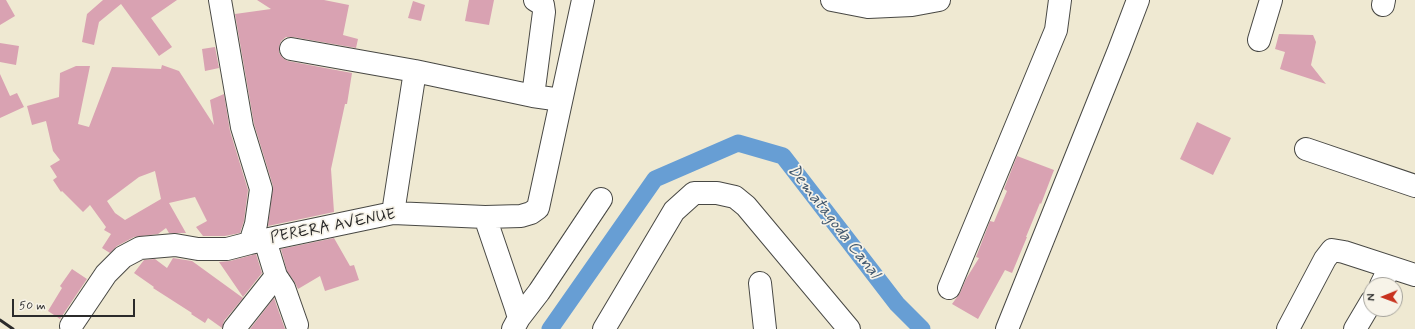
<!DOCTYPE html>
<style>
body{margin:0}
#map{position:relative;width:1415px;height:329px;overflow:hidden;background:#efe9d2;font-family:Mynerve,sans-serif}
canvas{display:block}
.north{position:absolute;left:1363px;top:277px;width:40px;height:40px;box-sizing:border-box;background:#f7f3e8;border:1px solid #a5a39c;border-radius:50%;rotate:269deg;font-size:11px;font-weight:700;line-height:16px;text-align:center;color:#2b2b2b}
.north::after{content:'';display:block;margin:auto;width:14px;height:18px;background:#c8321e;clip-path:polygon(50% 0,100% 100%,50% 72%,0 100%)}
.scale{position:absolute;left:12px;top:299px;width:123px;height:18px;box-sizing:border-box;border:2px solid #2b2b2b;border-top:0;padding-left:5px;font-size:12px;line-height:14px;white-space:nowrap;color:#2b2b2b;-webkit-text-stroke:3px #f7f3e8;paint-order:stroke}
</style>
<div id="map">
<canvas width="1415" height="329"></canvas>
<div class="north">N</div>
<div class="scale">50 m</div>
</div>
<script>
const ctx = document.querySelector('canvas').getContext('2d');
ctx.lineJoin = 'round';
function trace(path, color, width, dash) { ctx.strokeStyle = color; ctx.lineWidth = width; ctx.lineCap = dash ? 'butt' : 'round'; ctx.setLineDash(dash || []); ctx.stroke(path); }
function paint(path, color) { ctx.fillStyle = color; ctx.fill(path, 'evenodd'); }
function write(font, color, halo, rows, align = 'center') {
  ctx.font = font + ' Mynerve,sans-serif'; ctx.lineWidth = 3.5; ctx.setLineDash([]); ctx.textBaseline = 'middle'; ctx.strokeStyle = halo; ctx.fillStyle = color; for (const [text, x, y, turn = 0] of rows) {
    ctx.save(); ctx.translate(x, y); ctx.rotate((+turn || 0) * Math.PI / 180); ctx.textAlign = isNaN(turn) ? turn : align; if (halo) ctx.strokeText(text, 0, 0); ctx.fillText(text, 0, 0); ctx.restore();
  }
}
const canal = new Path2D(`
 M550,329l105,-150 83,-36 45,13 114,148 25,25`);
const building = new Path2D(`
 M0,0h6l9,16 -15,9z
 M103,0h74l-26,18 21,29 -13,9 -38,-52 -22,18 -5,23 -12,-3 5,-28z
 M257,0h67l25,5 -6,30 15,4 -2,9 -63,-11h-7l-5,4 -2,6v6l4,5 5,3 64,12 -5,31h-2l-14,65 3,43 -66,14 5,-40 -19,-62 -19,-110 36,-5z
 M469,0h25l-5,25 -24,-4z
 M413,1l12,4 -4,16 -13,-3z
 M1279,34l34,1 3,7 -5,23 15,19 -46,-15 5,-17 -10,-3z
 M0,43l19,3 -3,19 -16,-3z
 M215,47l4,21 -14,3 -3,-22z
 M162,65l17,6 35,54 -4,-25 14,-6 6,37 18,59 -4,31 -4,12 -15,3h-22l-7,-9 11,-6 -12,-24 -26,6 17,30h-17l-3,-5 -8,6 -24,3 -17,9 -7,7 -8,-5 9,-14 -7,-4 2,-3 -16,-22 -7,7 -21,-21 -1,1 -8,-12 4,-3 -7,-11 10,-6 -7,-9 -7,-30 -14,4 -5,-19 32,-9 1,-24 16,-7h14l-12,58 11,3 23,-60 49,2zM155,171l6,28 -36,21 -10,-7 -8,-12 32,-24z
 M0,74l10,22 7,-3 7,14 -24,11z
 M1197,122l34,16 -18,37 -33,-16z
 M1017,156l37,14 -13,34 -1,-1 -14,34h1l-15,36 -7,-3 -27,49 -26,-15 8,-11 6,-14 13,-21 -3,-1 14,-36 4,1 13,-31 -3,-2z
 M334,238l16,28 4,-1 5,15 -34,11 -5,-15 -22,13 -4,-8 -7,-10 -6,-22z
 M256,254l6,19 -19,24 -24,-35 11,-1z
 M173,258l19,3 51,37 -19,23 -2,7 -14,-10 -3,5 -14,-9 1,-1 -39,-25 1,-1 -20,-14 10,-13 11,-1 12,9z
 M72,269l15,10 -27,40 -12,-8 14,-23 -2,-2z
 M274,298l11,31h-35z`);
const minor = new Path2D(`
 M220,0l22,127 19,62 -5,35 -6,19
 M832,0l36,7 44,-2 27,-5
 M1383,5l1,-5
 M1259,40l12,-40
 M291,49l124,22 118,25 28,4
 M533,96l11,-84 -1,-7 -8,-5
 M1306,149l109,37
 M393,213l22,-142
 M485,217l31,91 3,10
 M265,240l11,36 8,12 13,37
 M760,283l5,46
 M1381,285l9,-18
 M949,288l107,-258 4,-30
 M71,326l35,-52 17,-17 17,-9 35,-3 23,4h29l23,-6 143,-30 92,4 36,-1 10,-3 7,-5 45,-208
 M234,329l42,-53
 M513,329l6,-11 20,-26 62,-93
 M604,329l70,-118 20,-18h23l18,4 11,9 103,123
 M1007,329l112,-279 19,-50
 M1288,329l37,-70 7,-9 12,2 71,23
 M1355,329l16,-27`);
const rail = new Path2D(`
 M0,320l13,9`);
const streetNames = [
 ["PERERA AVENUE",333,227,-11]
];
const waterNames = [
 ["Dematagoda Canal",833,222,52]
];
trace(canal, '#679ed4', 17);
paint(building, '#d9a2b2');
trace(minor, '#484844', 24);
trace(minor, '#fff', 22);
trace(rail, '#2b2b2b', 3);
write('16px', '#2b2b2b', '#f7f3e8', streetNames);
write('italic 17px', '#43596f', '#f7f3e8', waterNames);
</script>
